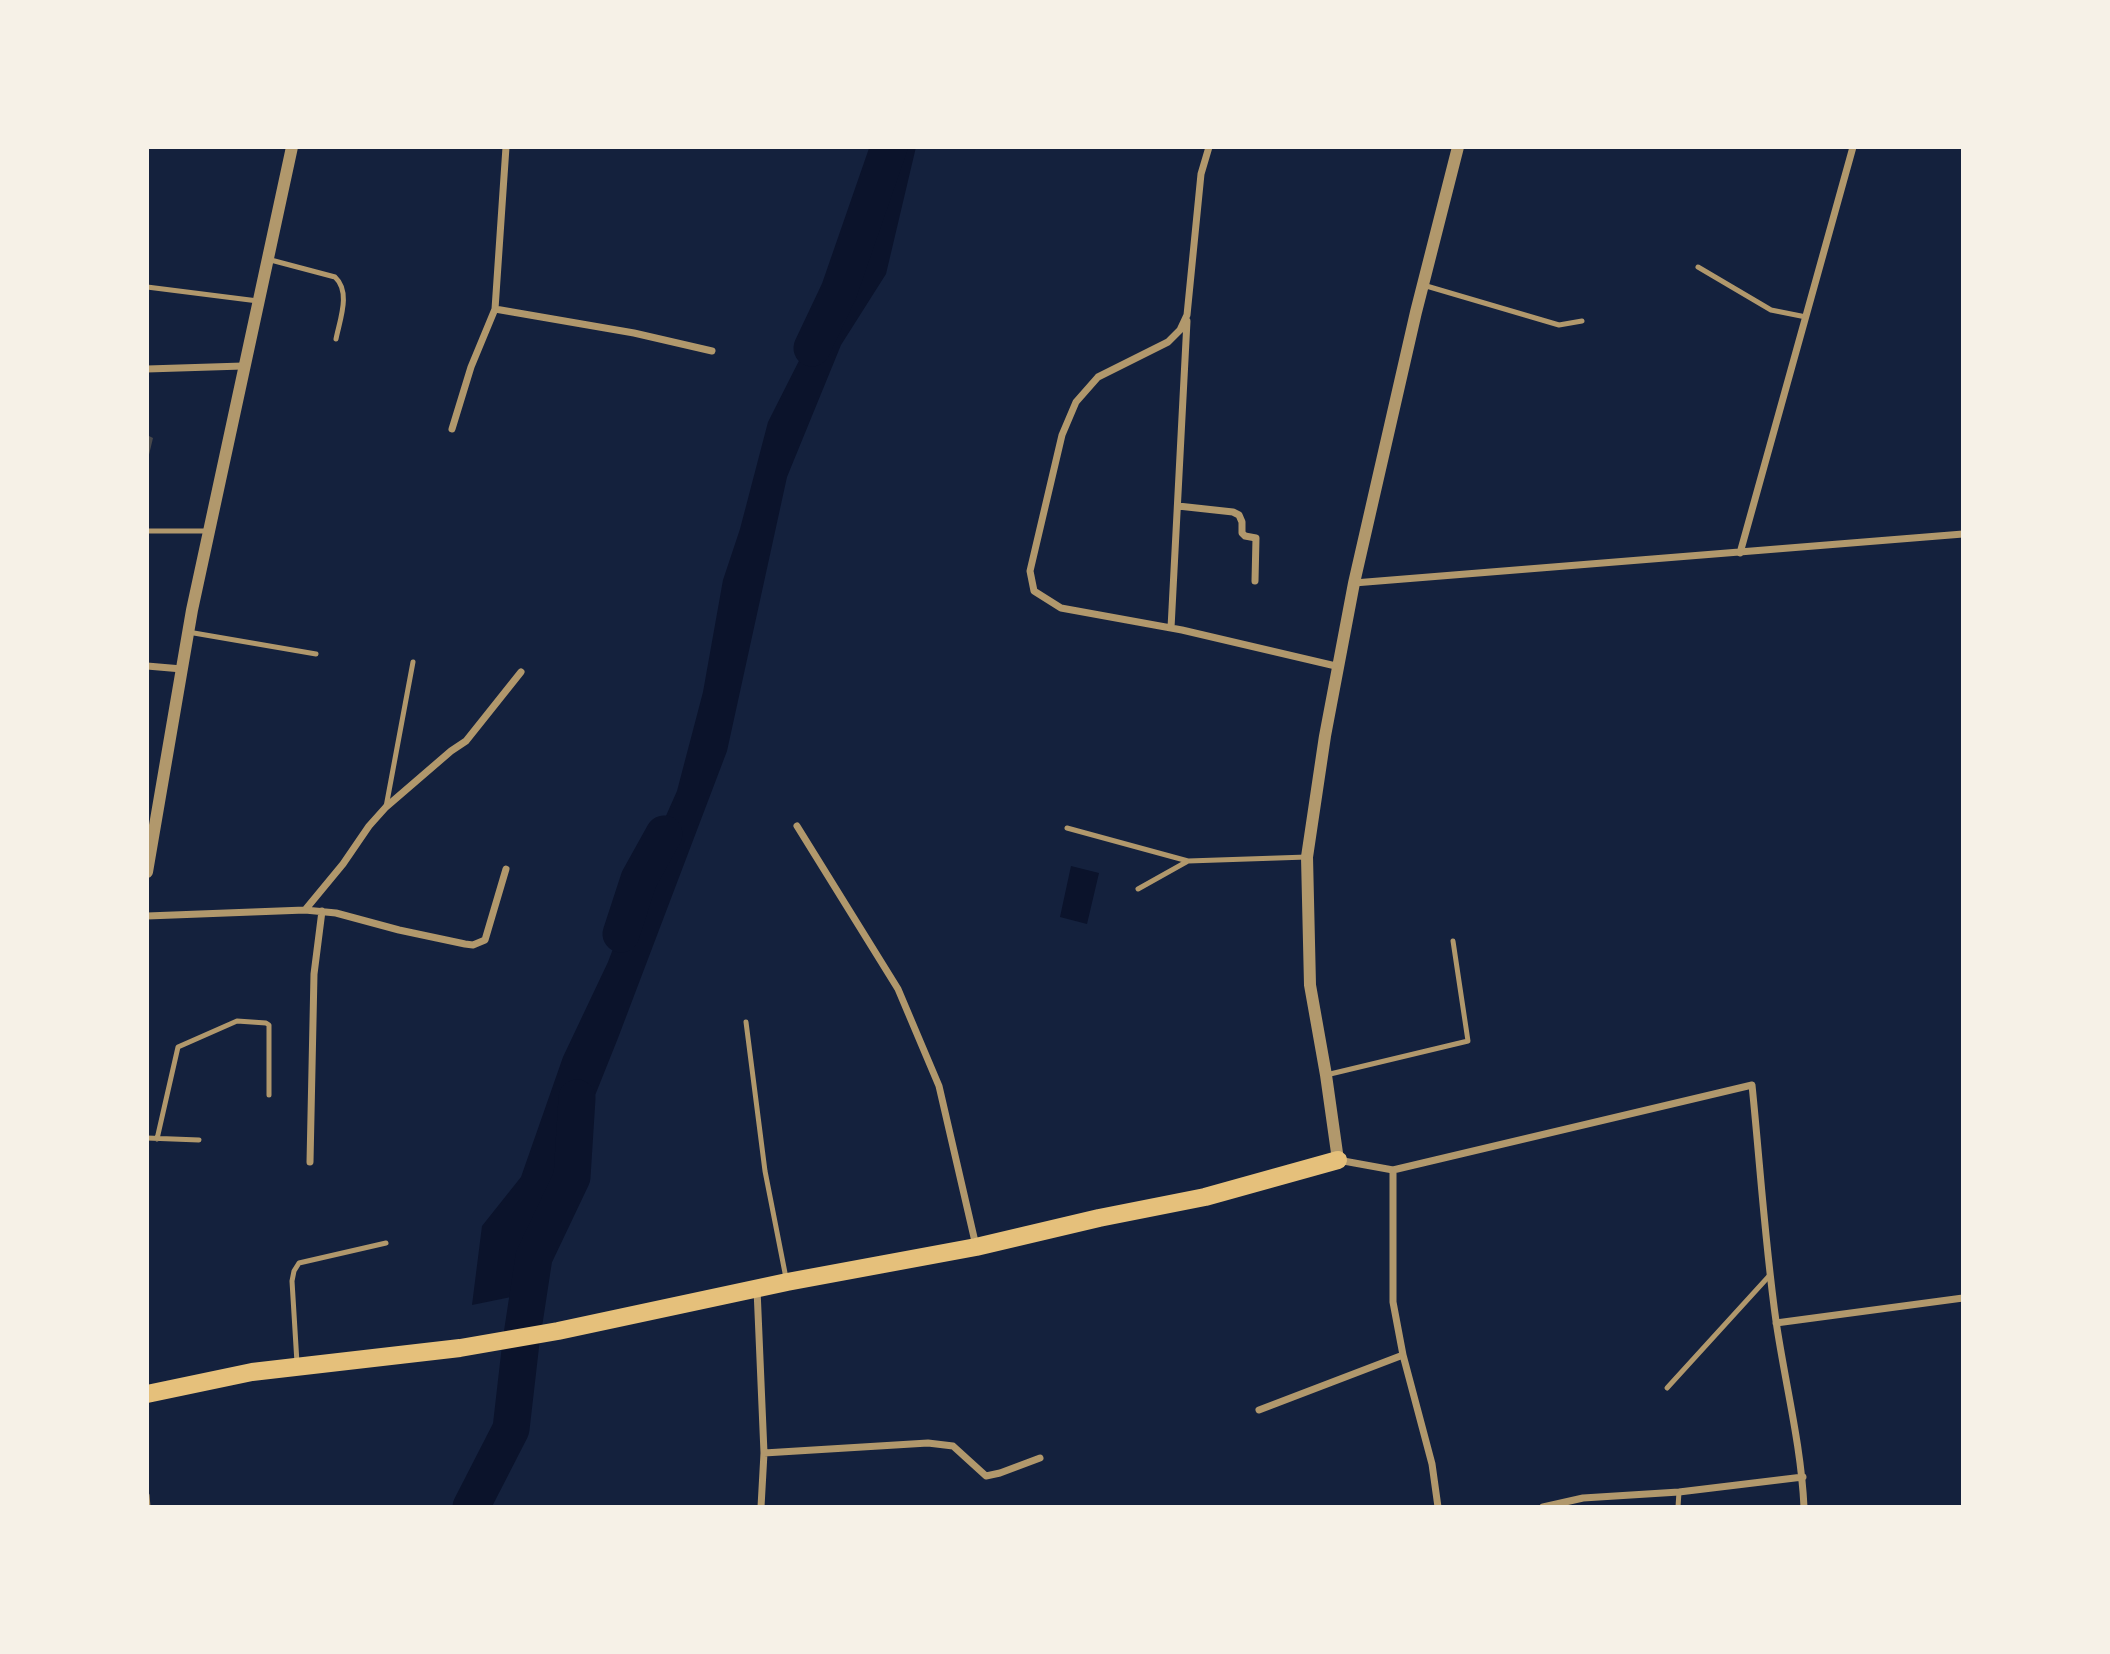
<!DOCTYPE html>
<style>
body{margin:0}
#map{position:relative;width:2110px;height:1654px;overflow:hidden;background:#14213d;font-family:Spectral,serif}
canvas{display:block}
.frame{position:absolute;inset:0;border:149px solid #f6f1e7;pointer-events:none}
</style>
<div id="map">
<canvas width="2110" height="1654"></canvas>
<div class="frame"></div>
</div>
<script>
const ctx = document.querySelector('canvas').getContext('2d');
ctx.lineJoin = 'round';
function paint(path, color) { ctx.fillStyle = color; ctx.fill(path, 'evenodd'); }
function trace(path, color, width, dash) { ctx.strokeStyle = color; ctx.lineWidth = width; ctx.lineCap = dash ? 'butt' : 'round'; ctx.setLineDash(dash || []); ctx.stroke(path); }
const water = new Path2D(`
 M877,147h39l-30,127 -45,71 -54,132 -60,274 -109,287 -76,190 -31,69 -39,8 10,-79 39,-49 42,-120 45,-95 41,-108 28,-63 26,-99 20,-112 17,-51 28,-107 42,-83 47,-73 1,-40z
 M1071,866l28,7 -12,51 -27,-7z`);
const river = new Path2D(`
 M812,348l27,-57 50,-144
 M621,934l18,-55 25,-45
 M471,1507l40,-78 10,-87 13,-85 38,-80 5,-79`);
const building = new Path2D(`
 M147,435l6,3 -5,21 -1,-1z`);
const service = new Path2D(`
 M267,259l68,18c16,15 5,42 1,62
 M1698,267l73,43 35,7
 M1423,285l136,40 23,-4
 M147,287l111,14
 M147,531h60
 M188,632l128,22
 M386,807l27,-145
 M1067,828l121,33 119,-4
 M1138,889l50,-28
 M746,1022l19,149 21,107
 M1326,1075l142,-34 -15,-100
 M147,1138l52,2
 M157,1139l21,-92 59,-26 29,2 3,2v70
 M297,1363l-5,-82 2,-10 5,-8 87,-20
 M1667,1388l103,-113
 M147,1495l1,12
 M1678,1507l1,-15`);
const minor = new Path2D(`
 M1209,147l-8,27 -14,141 -7,15 -12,12 -70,35 -22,25 -14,33 -32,136 4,20 27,17 121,22 158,37
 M495,309l139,24 78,18
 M147,369l96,-3
 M452,429l19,-62 24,-58 11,-162
 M1178,506l55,6 6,3 3,7v11l3,3 11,2 -1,43
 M1740,553l113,-406
 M1354,583l609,-49
 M1171,628l16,-307
 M147,666l35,3
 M797,826l101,163 41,97 37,160
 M305,910l38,-46 26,-38 17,-19 65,-56 15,-10 55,-69
 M147,916l158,-6 31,3 63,17 66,14 8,1 12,-5 21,-71
 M1338,1160l55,10 359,-85c8,79 13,158 24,236 9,62 25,123 28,186
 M310,1162l4,-188 8,-63
 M1393,1170v132l10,53 29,109 6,43
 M757,1289l7,164 -3,54
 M1776,1323l187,-25
 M1259,1410l144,-55
 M764,1453l164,-10 25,3 33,30 14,-3 40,-15
 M1543,1507l40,-9 96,-6 124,-15`);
const tertiary = new Path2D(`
 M147,872l45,-262 100,-463
 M1338,1160l-12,-85 -16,-90 -3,-128 18,-121 29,-153 62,-271 42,-165`);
const primary = new Path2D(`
 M147,1394l105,-22 208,-24 98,-17 229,-49 189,-35 123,-29 106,-21 133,-37`);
paint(water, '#0b132b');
trace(river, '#0b132b', 37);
paint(building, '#48494c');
trace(service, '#b1986c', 5);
trace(minor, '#b1986c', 7);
trace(tertiary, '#b1986c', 12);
trace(primary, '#e5c07b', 18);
</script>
